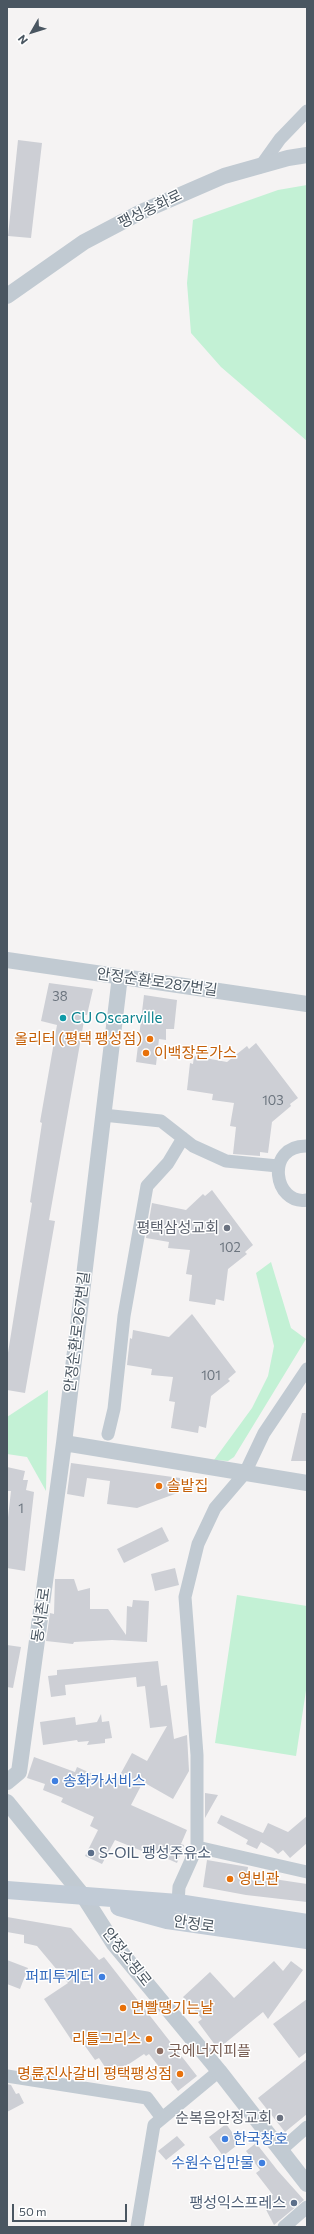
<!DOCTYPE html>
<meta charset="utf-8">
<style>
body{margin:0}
#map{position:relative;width:314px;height:2234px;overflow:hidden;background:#f5f3f3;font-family:Commissioner,sans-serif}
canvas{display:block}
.frame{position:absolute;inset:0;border:8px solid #4a5661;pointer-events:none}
.north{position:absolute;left:12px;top:12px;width:40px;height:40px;-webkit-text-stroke:3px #fff;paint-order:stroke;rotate:231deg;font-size:11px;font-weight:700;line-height:16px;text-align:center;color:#4a5661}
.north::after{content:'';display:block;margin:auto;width:14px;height:18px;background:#4a5661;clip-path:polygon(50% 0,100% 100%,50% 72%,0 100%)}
.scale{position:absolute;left:12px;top:2204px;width:115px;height:18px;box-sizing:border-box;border:2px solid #4a5661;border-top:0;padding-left:5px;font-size:12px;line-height:14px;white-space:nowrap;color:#4a5661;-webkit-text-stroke:3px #fff;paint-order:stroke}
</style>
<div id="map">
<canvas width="314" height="2234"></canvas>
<div class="frame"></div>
<div class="north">N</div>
<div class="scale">50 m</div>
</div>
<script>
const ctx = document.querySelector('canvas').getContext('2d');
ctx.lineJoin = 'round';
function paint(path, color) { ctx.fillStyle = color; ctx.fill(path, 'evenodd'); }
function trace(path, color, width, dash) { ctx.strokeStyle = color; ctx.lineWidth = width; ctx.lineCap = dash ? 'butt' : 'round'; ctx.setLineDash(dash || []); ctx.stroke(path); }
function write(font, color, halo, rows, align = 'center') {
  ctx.font = font + ' Commissioner,"Noto Sans KR",sans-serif'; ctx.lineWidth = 3; ctx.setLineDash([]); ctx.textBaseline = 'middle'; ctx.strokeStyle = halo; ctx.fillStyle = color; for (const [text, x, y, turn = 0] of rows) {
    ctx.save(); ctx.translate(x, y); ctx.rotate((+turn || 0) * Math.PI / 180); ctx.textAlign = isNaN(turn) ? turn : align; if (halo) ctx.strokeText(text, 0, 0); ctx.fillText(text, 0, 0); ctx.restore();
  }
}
const green = new Path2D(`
 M307,185v256l-86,-74 -30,-34 -4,-50 6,-63 85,-30z
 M271,1262l20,66 15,11 -72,118 -6,4 -14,-1 38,-52 16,-32 6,-30 -18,-73z
 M48,1390l-2,101 -19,-34 -20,-3v-37z
 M237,1595l70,11v78l-11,72 -81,-13z`);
const building = new Path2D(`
 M18,140l24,3 -11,95 -23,-2z
 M49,983l44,6 -6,26h-2l-36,205 6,1 -30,172 -18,-3v-31l25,-156 -2,-1 12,-79 -2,-1 17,-97 -16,-4z
 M144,995l33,5 -3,29h-8v11l-7,-1 -3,26 -20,-3z
 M256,1043l42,55 -8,6 1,2 -19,16 -4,31 -8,-1v4l-27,-2 3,-27 -6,-1 4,-23 -22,-3 1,-6 -26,-4 3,-27 3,1 1,-8 33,6 20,-16 2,3z
 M212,1190l41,55 -8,7 2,2 -19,15 -4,32 -8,-2 -1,6 -26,-4 3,-26 -6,-1 4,-24 -22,-2 1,-6 -23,-4 6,-35 34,7 17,-16 2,2z
 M192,1314l44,58 -8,7 2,2 -19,15 -5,32 -7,-2 -1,7 -27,-5 4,-26 -6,-1 4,-24 -22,-2 1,-6 -25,-4 3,-27 2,1 1,-9 36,7z
 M302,1413h5v48h-16z
 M71,1463l109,15v14l-43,16 -30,-4 3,-23 -23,-3 -3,19 -17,-3z
 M7,1467l18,4 -2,9h5l-2,10 8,2 -9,79 -18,-3v-42l4,-35h-4z
 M162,1527l7,14 -45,22 -7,-14z
 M175,1568l4,17 -24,6 -4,-17z
 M55,1579h19l4,12 12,-3v21h18l18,26 1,-29 5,1 1,-7 16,1 -2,41 -35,-2 -38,2 -1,2 -27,-3 4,-28 4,1z
 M7,1645l14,2 -8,41 -6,-1z
 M158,1661l3,25 6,-1 7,54 13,-4 2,36 -16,28 -30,-17 -12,23 56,25 -6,14 3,1 -7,18 -34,-15 -1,3 -27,-11 -13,24 -17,-8 13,-26 -8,-4 4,-9 -33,-15 2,-4 -20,-8 2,-6 -18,-6 7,-21 41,15 2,-5 38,17 17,-31 15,8 20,-35 -17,2 -5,-42 -8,1 -1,-10 -71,8 1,10 -15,2 -3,-21 9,-1v-5z
 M101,1714l1,8 7,-1 3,17 -7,1v4l-18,2 2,-4 -11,1 -1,-2 -34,5 -3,-23 35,-5 1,8 21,-3z
 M205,1793l13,2 -13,23z
 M221,1815l42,18 5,-10 20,9 19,-16v27l-17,15 -7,-8 -5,4 -5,-5 -12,-7 -4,7 -11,-5 2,-4 -31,-17z
 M207,1860l41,7 -1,8 60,9v18l-61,-7 -43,-8z
 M7,1917l64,11 28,32 5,-3 93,119 -19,15 -29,-37 -3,2 -2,-2 -33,22 -12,-18 -4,2 -15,-21 -6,5 -30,-45 24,-16 -31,-37 -13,-3v-8l-17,-3z
 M7,1960l21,8 -8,21 -13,-5z
 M274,1961l9,10 8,-10 12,9 -35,49 -5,-7 -45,37 -20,-27 4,-3 -19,-22 27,-25 24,26z
 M307,1999v53l-8,6 -26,-34z
 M307,2059v55l-22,18 -27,-34z
 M7,2084l4,1 5,9 3,-1 5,10 -17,9z
 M226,2124l14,19 -17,13 -14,-19z
 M177,2136l8,9 -19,15 -8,-9z
 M256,2143l22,28 26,29 -30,25 -13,-25 12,-5 -17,-22 4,-3 -14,-19z`);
const minor = new Path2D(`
 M260,167l20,-28 27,-28
 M103,1115l58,6 32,25 33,15 52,5
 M307,1146c-43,-1 -33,60 0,54
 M108,1434l6,-25 10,-93 23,-130 21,-23 15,-25
 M197,1847v-92l-12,-158 13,-53 17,-36 30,-35 19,-40 43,-64
 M178,1903l1,-16 18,-40 110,25
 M7,2076l140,22 15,20
 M281,2150l26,-23
 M137,2227l17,-102 65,-54
 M284,2227l23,-20`);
const tertiary = new Path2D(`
 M7,296l77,-54 57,-30 83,-36 64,-18 19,-3
 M7,960l300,44
 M64,1443l243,40
 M7,1782l12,-10 45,-329 56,-467
 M7,1802l77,95 30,47 105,127 88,113`);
const secondary = new Path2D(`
 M7,1890l171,13 129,20
 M119,1907l48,13 140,20`);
const markers = [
 [63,1018,4,"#0f9aa8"],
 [150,1039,4,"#e8710a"],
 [146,1053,4,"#e8710a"],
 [227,1228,4,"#6b7280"],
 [159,1486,4,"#e8710a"],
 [55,1781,4,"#3f7fe0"],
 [91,1853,4,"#5c6f8a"],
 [230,1879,4,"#e8710a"],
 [102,1977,4,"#3f7fe0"],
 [123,2008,4,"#e8710a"],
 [149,2039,4,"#e8710a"],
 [160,2051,4,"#8d6e63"],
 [180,2074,4,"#e8710a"],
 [280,2118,4,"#6b7280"],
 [225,2139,4,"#3f7fe0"],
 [262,2163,4,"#3f7fe0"],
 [294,2203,4,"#5c6f8a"]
];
const numberNames = [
 ["38",60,997],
 ["103",273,1101],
 ["102",230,1248],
 ["101",211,1376],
 ["1",21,1509]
];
const streetNames = [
 ["팽성송화로",150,209,-26],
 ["안정순환로287번길",157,982,8],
 ["안정순환로267번길",77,1332,-83],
 ["동서촌로",41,1615,-82],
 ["안정로",194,1924,8],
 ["안정쇼핑로",127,1957,52]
];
const cultureNames = [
 ["CU Oscarville",71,1018]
];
const foodNames = [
 ["올리터 (평택 팽성점)",142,1039,"right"],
 ["이백장돈가스",154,1053],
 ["솔밭집",167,1486],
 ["영빈관",238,1879],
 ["면빨땡기는날",131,2008],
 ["리틀그리스",141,2039,"right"],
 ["명륜진사갈비 평택팽성점",172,2074,"right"]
];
const worshipNames = [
 ["평택삼성교회",219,1228],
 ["순복음안정교회",272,2118]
];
const shopNames = [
 ["송화카서비스",63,1781],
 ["퍼피투게더",94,1977,"right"],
 ["한국창호",233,2139],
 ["수원수입만물",254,2163,"right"]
];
const serviceNames = [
 ["S-OIL 팽성주유소",99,1853],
 ["팽성익스프레스",286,2203,"right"]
];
const educationNames = [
 ["굿에너지피플",168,2051]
];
paint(green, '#c3f1d5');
paint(building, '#cdcfd5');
trace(minor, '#c1cad2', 13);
trace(tertiary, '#c1cad2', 16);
trace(secondary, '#c1cbd6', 18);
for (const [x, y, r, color] of markers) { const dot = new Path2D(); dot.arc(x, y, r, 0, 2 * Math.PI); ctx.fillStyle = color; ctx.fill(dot); trace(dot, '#fff', 1.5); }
write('13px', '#6b747e', null, numberNames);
write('15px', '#4a5661', '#fff', streetNames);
write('15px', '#0d838f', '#fff', cultureNames, 'left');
write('15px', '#c56008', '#fff', foodNames, 'left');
write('15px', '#5b616d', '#fff', worshipNames, 'right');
write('15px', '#366cbe', '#fff', shopNames, 'left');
write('15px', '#4e5e75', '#fff', serviceNames, 'left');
write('15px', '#785e54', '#fff', educationNames, 'left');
</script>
